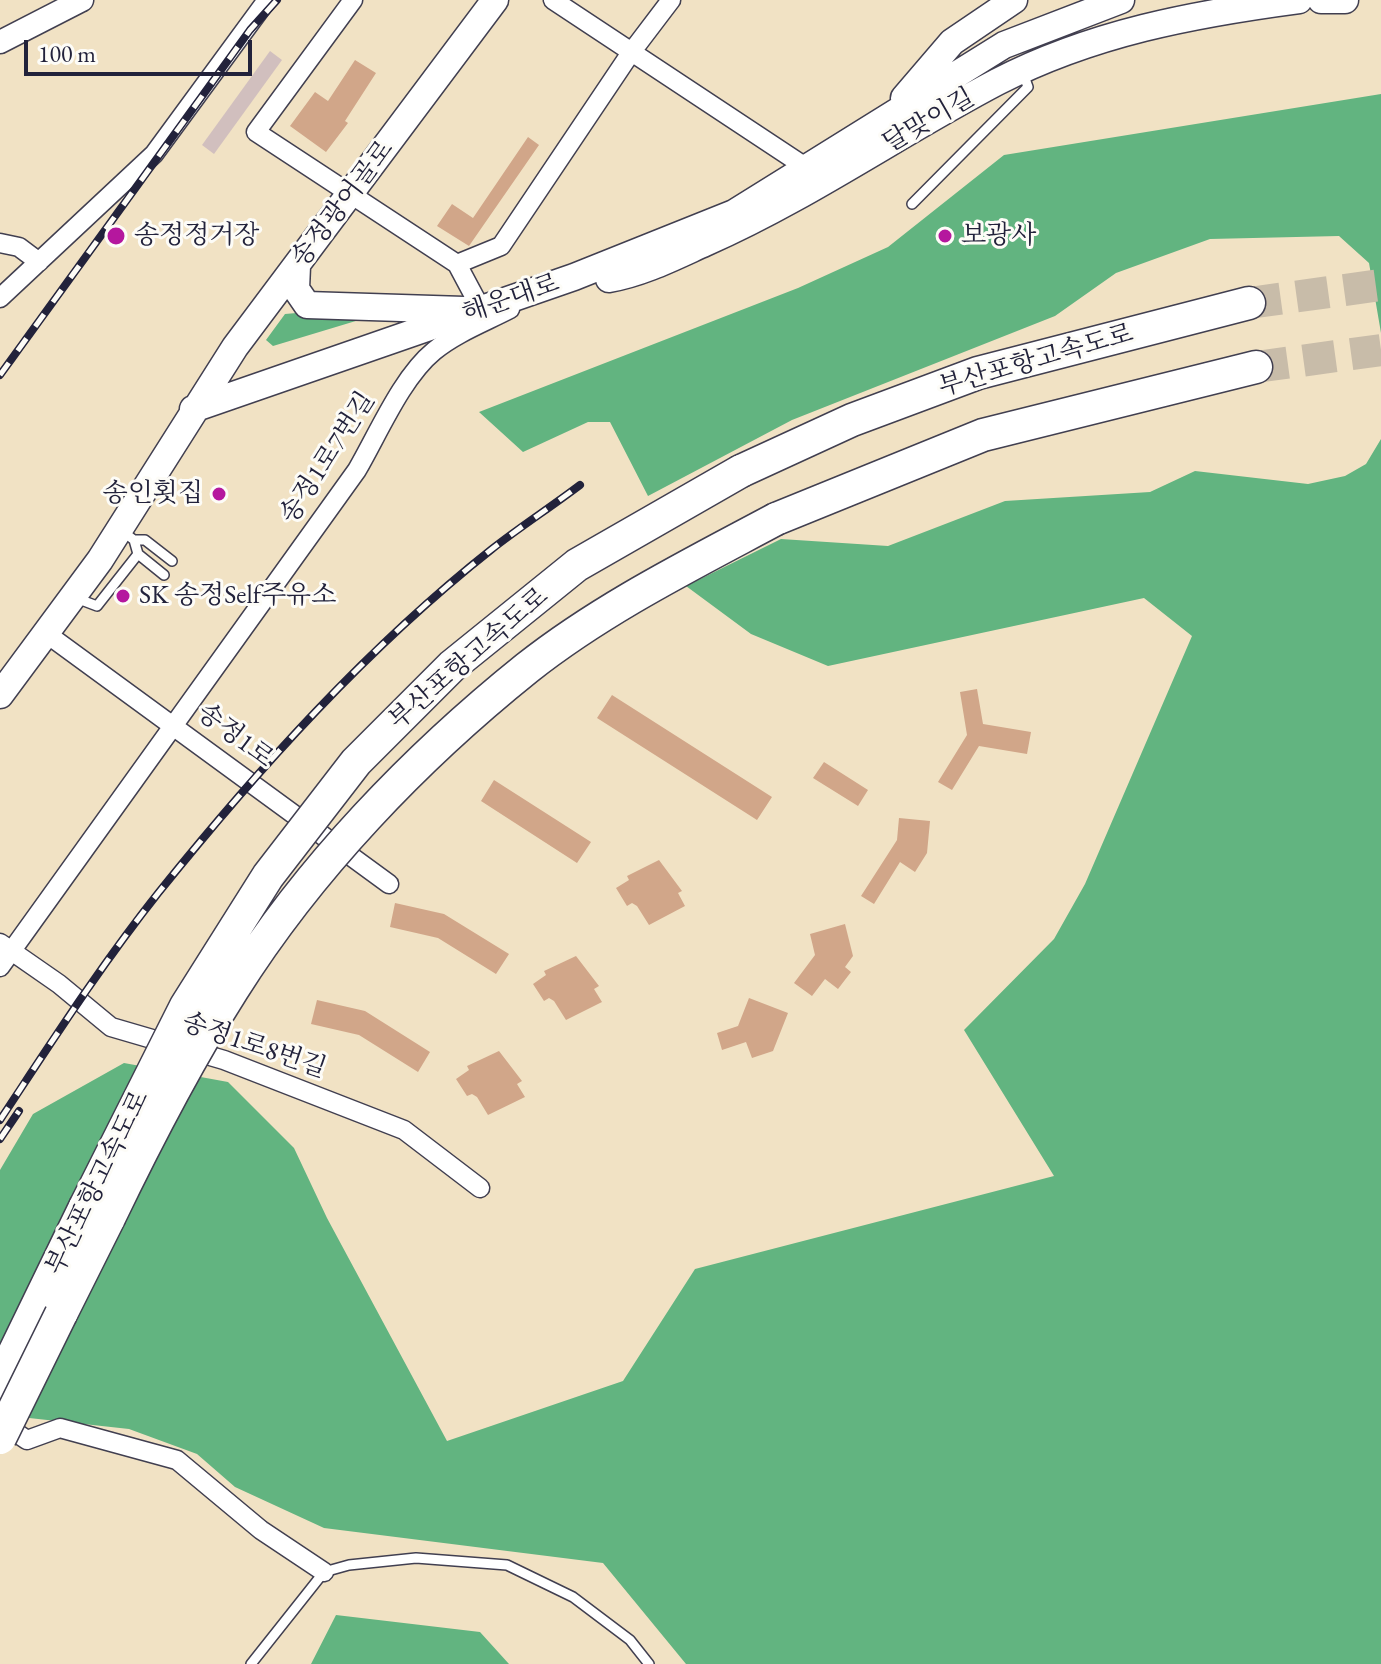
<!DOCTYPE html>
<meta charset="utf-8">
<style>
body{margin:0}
#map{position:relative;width:1381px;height:1664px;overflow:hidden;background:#f1e2c4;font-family:"EB Garamond",serif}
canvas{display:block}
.scale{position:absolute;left:24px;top:40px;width:228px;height:36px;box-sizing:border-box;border:4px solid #22223b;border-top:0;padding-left:10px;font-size:24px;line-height:28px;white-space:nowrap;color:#22223b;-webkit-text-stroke:6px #fdfcf7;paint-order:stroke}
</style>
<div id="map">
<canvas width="1381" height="1664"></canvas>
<div class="scale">100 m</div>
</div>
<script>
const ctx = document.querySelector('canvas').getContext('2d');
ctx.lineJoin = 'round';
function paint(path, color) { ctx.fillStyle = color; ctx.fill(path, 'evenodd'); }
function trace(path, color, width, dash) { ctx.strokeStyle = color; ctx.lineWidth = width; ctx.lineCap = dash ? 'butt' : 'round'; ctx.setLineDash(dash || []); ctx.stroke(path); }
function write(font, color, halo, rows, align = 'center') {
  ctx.font = font + ' "EB Garamond","Noto Serif KR",serif'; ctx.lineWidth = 6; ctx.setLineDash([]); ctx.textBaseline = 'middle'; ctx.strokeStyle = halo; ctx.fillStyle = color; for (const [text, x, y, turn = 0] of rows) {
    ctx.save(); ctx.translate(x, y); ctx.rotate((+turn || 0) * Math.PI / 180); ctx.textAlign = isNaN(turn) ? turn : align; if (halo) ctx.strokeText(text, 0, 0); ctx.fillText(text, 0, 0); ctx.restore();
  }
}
const industrial = new Path2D(`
 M270,51l12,9 -68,94 -12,-9z`);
const forest = new Path2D(`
 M1381,94v239l-12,-70 -30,-27 -129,3 -94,34 -61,43 -263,104 -144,76 -38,-74h-22l-65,30 -44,-40 319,-124 90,-41 116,-92z
 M308,312l61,5 -96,29 -7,-6 19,-26z
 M1381,439v1225h-695l-83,-101 -279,-35 -89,-41 -38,-33 -68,-25 -118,-13 -11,-9v-237l33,-56 91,-51 104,19 66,66 33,70 120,223 176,-60 72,-112 359,-93 -90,-146 90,-91 31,-55 107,-248 -48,-38 -316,68 -77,-32 -65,-48 95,-47 107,7 117,-45 145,-9 45,-21 113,13 37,-8 21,-12z
 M336,1615l144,17 29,32h-198z`);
const building = new Path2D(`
 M355,60l21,13 -31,48 3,2 -22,29 -36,-26 25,-34 13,9z
 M528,137l11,8 -70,101 -32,-20 15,-22 21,14z
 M977,689l6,35 48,8 -4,22 -48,-8 -27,44 -14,-8 29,-47 -7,-43z
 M612,695l160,102 -15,23 -160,-102z
 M824,762l44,28 -10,16 -45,-28z
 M494,780l97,62 -14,21 -96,-62z
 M899,818l31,3 -3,32 -12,19 -15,-10 -26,42 -13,-8 36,-56z
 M659,860l23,31 -4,2 7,13 -36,19 -12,-19 -5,-3 -5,3 -11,-18 13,-8 -2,-4z
 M395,903l49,11 65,40 -13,20 -58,-36 -48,-11z
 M845,924l8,32 -8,11 6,5 -13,17 -13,-10 -13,17 -18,-13 21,-28 -5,-21z
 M576,956l23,30 -5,3 8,13 -36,18 -12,-19 -5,-3 -5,3 -11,-17 13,-9 -2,-4z
 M749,998l39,15 -15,38 -21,7 -6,-16 -24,8 -5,-17 21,-7z
 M317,1000l48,11 65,41 -12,20 -59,-37 -48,-11z
 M499,1051l23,30 -5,3 8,13 -37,18 -11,-18 -5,-3 -5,2 -11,-17 13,-9 -2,-4z`);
const motorwayTunnel = new Path2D(`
 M1249,303l132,-18
 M1256,367l125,-17`);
const service = new Path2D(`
 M912,204l116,-117 -5,-14
 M122,531l12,9 4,14 26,21
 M134,540h11l27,21
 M76,598l21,8 41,-52
 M251,1664l73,-92 25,-7 67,-7 91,7 66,32 57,43 19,24`);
const minor = new Path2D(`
 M353,0l-97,132 201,132
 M553,0l254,168
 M0,243l19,4 20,15
 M0,298l154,-144 113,-154
 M481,309l-24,-45 44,-18 129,-192 41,-54
 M47,634l342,250
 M0,943l59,41 52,43 113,33 180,70 76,58
 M0,967l357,-497c21,-36 45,-93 77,-119 22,-18 51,-29 76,-42
 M0,1422l27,18 33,-12 117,32 84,70 63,42`);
const tertiary = new Path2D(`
 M0,42l82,-42`);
const secondary = new Path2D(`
 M1321,0h24
 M904,98l48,-56 62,-42
 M297,266l-1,23 11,16 157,5
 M609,279c34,-6 65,-22 96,-36 102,-45 193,-109 292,-161 95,-49 196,-68 302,-82
 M193,409l381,-132 160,-64 270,-168 117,-45
 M0,695l100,-135 135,-213 260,-347`);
const motorway = new Path2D(`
 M741,471l111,-51 126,-47 271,-70
 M776,519l207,-84 273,-68
 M61,1314l48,-96
 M0,1382l85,-175`);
const rail = new Path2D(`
 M0,375l250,-345 27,-30
 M0,1120c51,-77 101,-155 159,-228 99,-123 209,-245 333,-343 28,-22 59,-42 88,-64
 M0,1139l19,-28`);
const motorwayBridge = new Path2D(`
 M85,1207l101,-201 82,-130 88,-114 96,-96 125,-101 164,-94
 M109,1218c38,-79 77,-155 124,-229 76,-121 183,-232 294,-321 76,-60 165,-104 249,-149
 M0,1438l61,-124`);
const markers = [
 [116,236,10,"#b5179e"],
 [945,236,8,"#b5179e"],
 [219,494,8,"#b5179e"],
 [123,596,8,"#b5179e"]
];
const streetNames = [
 ["달맞이길",929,121,-30],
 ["송정광어골로",343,204,-53],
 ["해운대로",511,299,-19],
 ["부산포항고속도로",1036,361,-16],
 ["송정1로7번길",328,458,-57],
 ["부산포항고속도로",469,659,-41],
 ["송정1로",235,736,37],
 ["송정1로8번길",254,1046,19],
 ["부산포항고속도로",98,1183,-64]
];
const poiNames = [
 ["송정정거장",134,236],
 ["보광사",961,236],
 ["송인횟집",203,494,"right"],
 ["SK 송정Self주유소",139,596]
];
paint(industrial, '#d1bfbe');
paint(forest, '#62b480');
paint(building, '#d1a689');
trace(motorwayTunnel, '#c8bca9', 32, [32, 16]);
trace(service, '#413f50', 12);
trace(minor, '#413f50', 21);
trace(tertiary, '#413f50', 25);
trace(secondary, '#413f50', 29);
trace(motorway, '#413f50', 35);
trace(service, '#fff', 9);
trace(minor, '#fff', 18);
trace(tertiary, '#fff', 22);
trace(secondary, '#fff', 26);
trace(motorway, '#fff', 32);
trace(rail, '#22223b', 8);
trace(rail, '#fdfcf7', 5, [15]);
trace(motorwayBridge, '#413f50', 35, []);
trace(motorwayBridge, '#fff', 32);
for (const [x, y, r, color] of markers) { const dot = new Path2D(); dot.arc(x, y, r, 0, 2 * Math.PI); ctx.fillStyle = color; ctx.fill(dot); trace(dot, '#fdfcf7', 3); }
write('26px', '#22223b', '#fdfcf7', streetNames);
write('26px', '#22223b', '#fdfcf7', poiNames, 'left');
</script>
